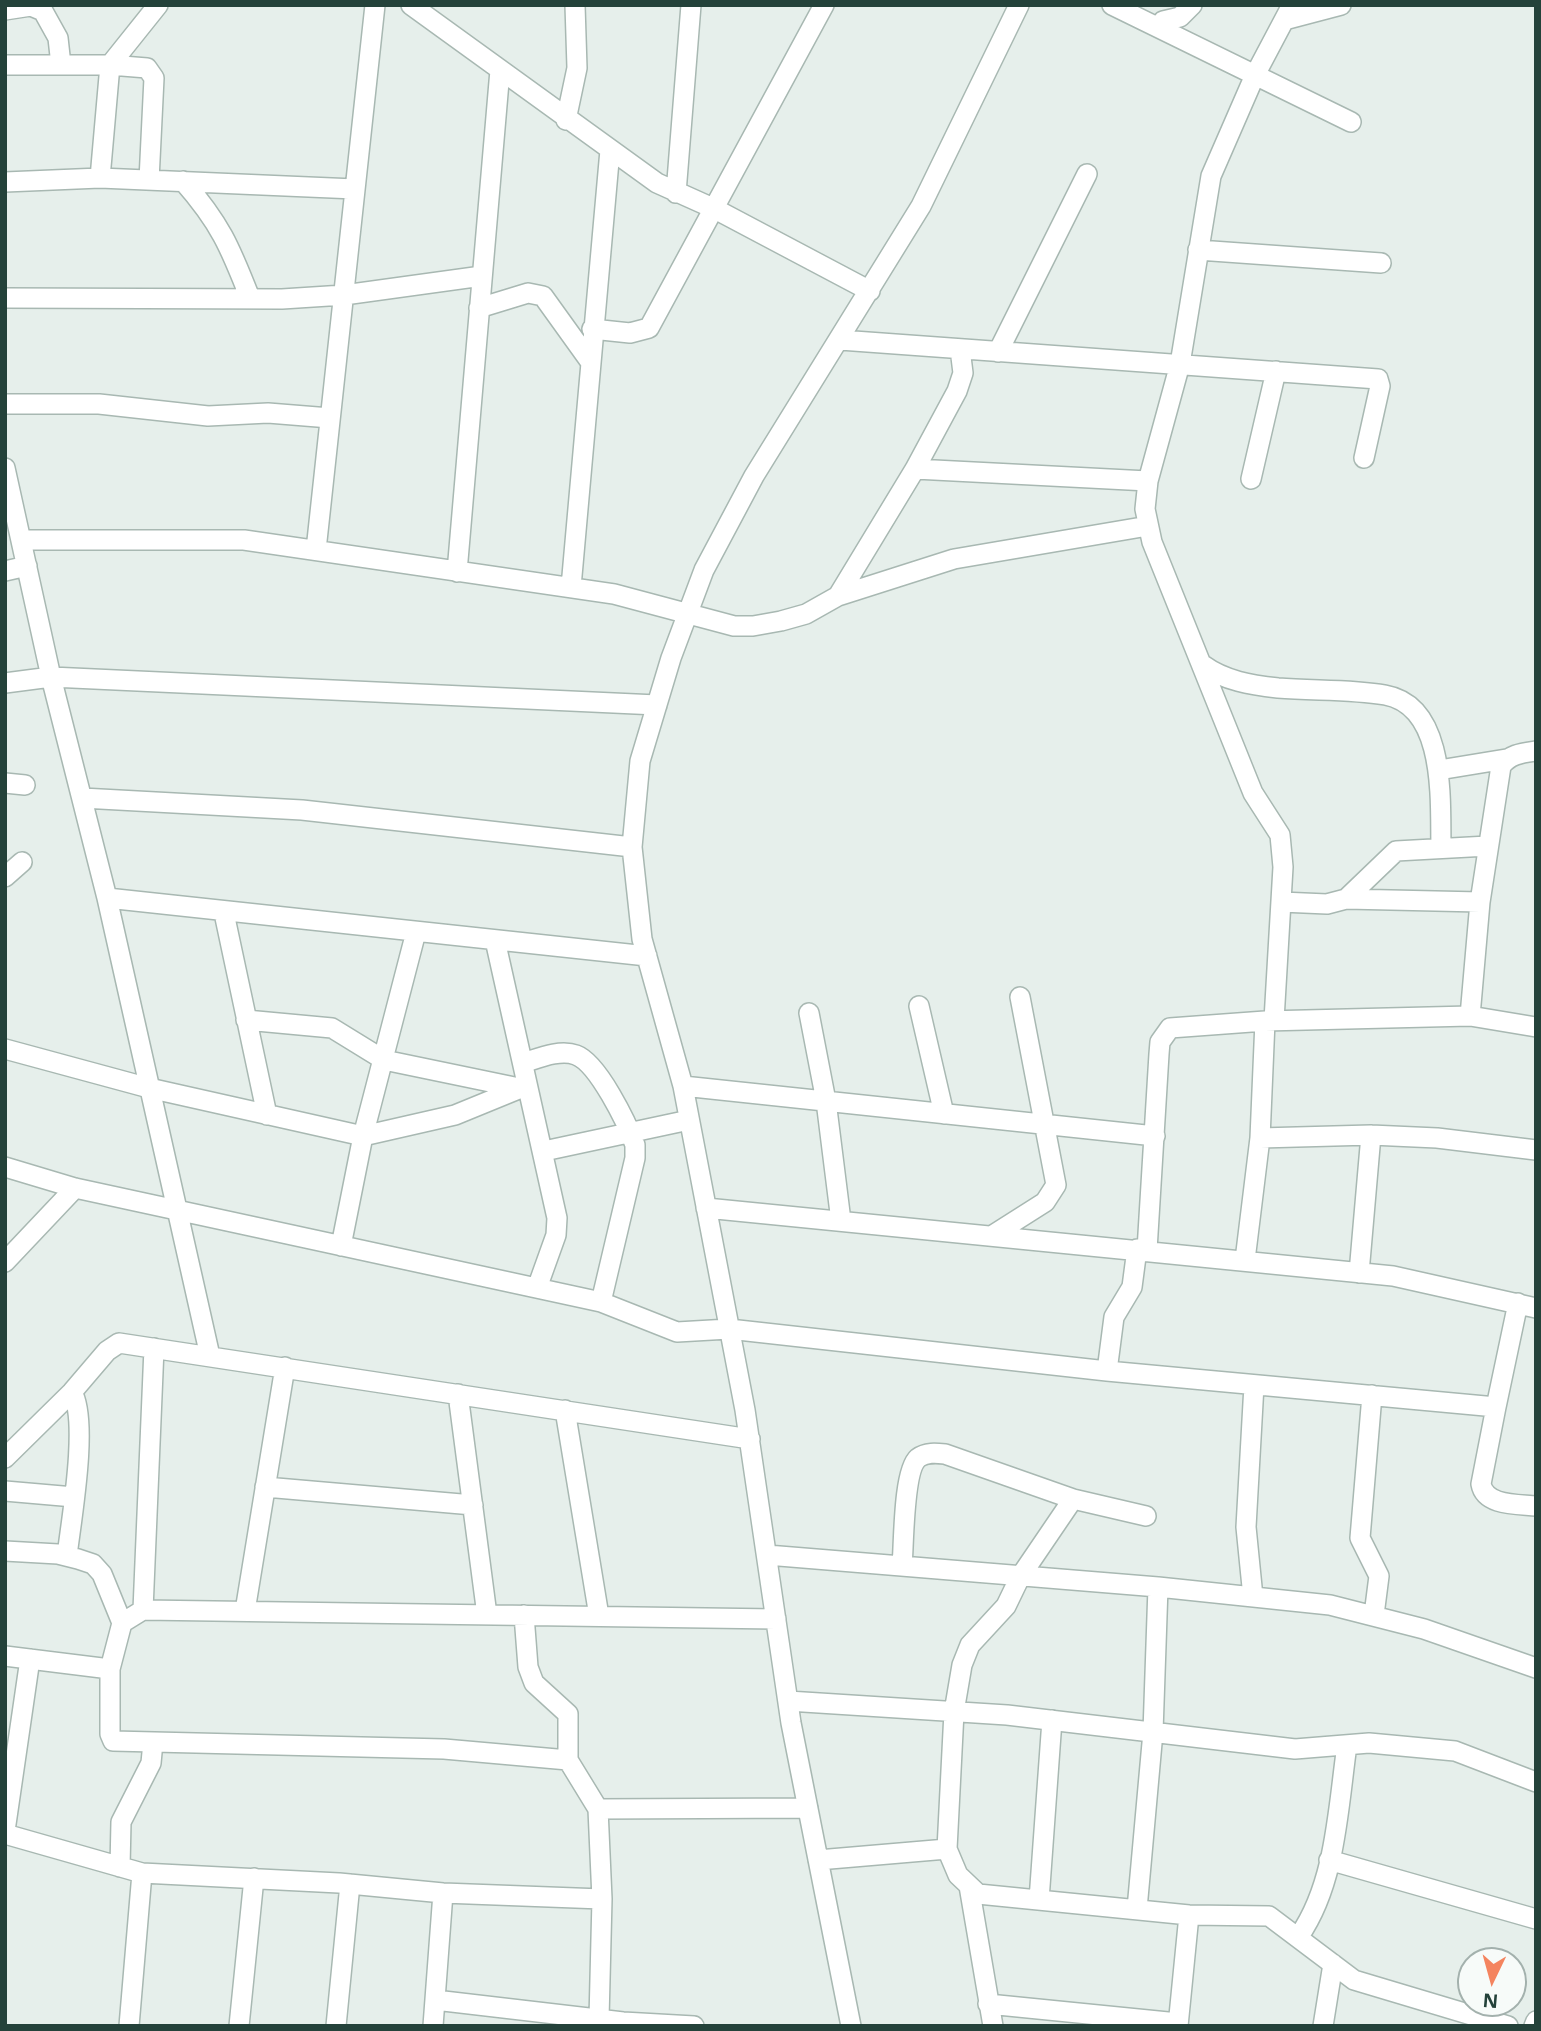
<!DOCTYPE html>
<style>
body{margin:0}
#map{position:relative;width:1541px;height:2031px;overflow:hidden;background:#e6efeb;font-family:"Noto Sans",sans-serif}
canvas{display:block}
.frame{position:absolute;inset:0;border:7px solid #24423a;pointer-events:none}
.north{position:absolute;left:1457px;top:1947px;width:70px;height:70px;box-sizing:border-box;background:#f7fbf9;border:2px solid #a3b1ad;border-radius:50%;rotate:185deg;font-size:19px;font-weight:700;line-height:28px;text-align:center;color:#24423a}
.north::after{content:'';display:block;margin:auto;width:24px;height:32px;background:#f4845f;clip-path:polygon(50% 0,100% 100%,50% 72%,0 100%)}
</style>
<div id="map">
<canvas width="1541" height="2031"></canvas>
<div class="frame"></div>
<div class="north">N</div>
</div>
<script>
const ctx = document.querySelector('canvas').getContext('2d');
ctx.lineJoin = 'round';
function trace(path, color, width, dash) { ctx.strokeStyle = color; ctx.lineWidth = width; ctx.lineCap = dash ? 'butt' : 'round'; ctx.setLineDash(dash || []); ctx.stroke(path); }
const minor = new Path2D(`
 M411,5l246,178 58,26 155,82
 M1112,5l239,117
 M5,10l26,-4 12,5 15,27 3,27
 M1284,20l57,-15
 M1163,21l17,-4 12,-12
 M5,65h105l37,3 7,10 -5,102
 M566,120l11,-52 -2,-63
 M100,178l10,-113 48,-60
 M183,181c37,42 47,66 67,117
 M5,182l95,-4 255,11
 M676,193l15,-188
 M1198,250l183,13
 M5,298l277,1 62,-4 138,-19
 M479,308l49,-15 15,3 46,64
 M592,329l38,4 19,-5 175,-323
 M840,340l538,39 2,7 -16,72
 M998,352l89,-178
 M5,404h94l109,12 60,-3 62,5
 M5,468l46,209 56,221 103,458
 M915,469l233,12 32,-117 31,-188 44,-101 37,-70
 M1251,479l25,-108
 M1148,481l-3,28 7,33 101,251 27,42 3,32 -9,153
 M21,540h223l370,54 120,32h19l28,-5 25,-7 32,-18 116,-37 194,-33
 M316,550l59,-545
 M5,571l22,-5
 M457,572l43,-502
 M571,587l39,-437
 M838,596l77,-127 42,-78 6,-18 -3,-24
 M1203,665c22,16 48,20 75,23 35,3 72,1 107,7 62,11 55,107 56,153
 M5,683l46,-6 606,28
 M1439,770l67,-11
 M5,783l20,2
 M82,798l220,12 330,37
 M5,877l17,-15
 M107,898l540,58
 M1346,899l134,3
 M1281,902l46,2 19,-5 50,-48 92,-5
 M224,913l43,202
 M495,940l62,278 -1,17 -19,53
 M919,1006l25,108
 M809,1013l17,88 15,120
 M1470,1016l10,-114 21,-136c9,-12 21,-13 35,-15
 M246,1020l86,8 52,32 140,29
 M5,1049l144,39 214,48 92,-21 66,-27
 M523,1063c16,-5 37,-14 53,-8 22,8 51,68 59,90v13l-34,144
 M683,1086l472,50
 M1260,1138l111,-3 66,3 99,12
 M544,1151l145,-31
 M5,1167l70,21 526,114 76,30 52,-3 378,42 389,36 -15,77c4,22 36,20 55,22
 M706,1208l687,68 143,32
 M993,1235l52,-33 11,-17 -36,-188
 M341,1246l22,-110 53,-204
 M1147,1250l12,-196 1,-12 10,-14 95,-7 205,-5 66,11
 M1245,1260l15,-122 5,-117
 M5,1262l70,-74
 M1359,1273l12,-138
 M1107,1371l7,-54 18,-30 5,-38
 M458,1394l29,221
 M1372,1395l-12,143 19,38 -5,39
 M1496,1407l22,-104
 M565,1410l34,206
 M5,1458l67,-66 35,-41 12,-8 631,96
 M265,1487l208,18
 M5,1491l69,6
 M1073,1499l-53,78 -14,29 -36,39 -8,20 -8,47 -7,137 11,26 20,19 211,21 80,1 85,64 154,46
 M5,1551l53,3 20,5 15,5 9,10 20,49 -12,46v65l3,7 331,8 124,11 30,49 4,90 -3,120
 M767,1555l391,32 172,18 94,24 112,39
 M67,1556c4,-35 22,-135 5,-164
 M902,1566c2,-21 1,-95 16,-108 8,-6 18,-5 27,-4l128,45 73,17
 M1253,1597l-7,-70 8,-142
 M143,1610l11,-262
 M245,1611l40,-244
 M524,1615l4,52 6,16 34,31v46
 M122,1623l21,-13 633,9
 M5,1656l105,13
 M788,1701l219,14 288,34 74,-6 86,8 81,31
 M598,1809l210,-1
 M5,1831l25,-172
 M5,1834l137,39 197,10 104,10 159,6
 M818,1860l129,-11
 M1329,1860l207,59
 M120,1867l1,-45 30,-59 2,-21
 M969,1886l24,140
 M1039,1900l13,-180
 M1137,1909l16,-177 5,-145
 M1299,1936c37,-53 39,-128 48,-191
 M435,2000l188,22 71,4
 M988,2004l190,19
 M129,2026l13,-153
 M239,2026l15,-148
 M336,2026l14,-142
 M433,2026l10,-133
 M851,2026l-60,-303 -46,-313 -62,-324 -41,-147 -10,-92 8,-86 31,-103 33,-88 50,-94 167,-270 98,-201
 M1178,2026l11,-111
 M1323,2026l10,-62
 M1534,2026l2,-5`);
trace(minor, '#a8b8b2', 22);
trace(minor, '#fff', 19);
</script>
